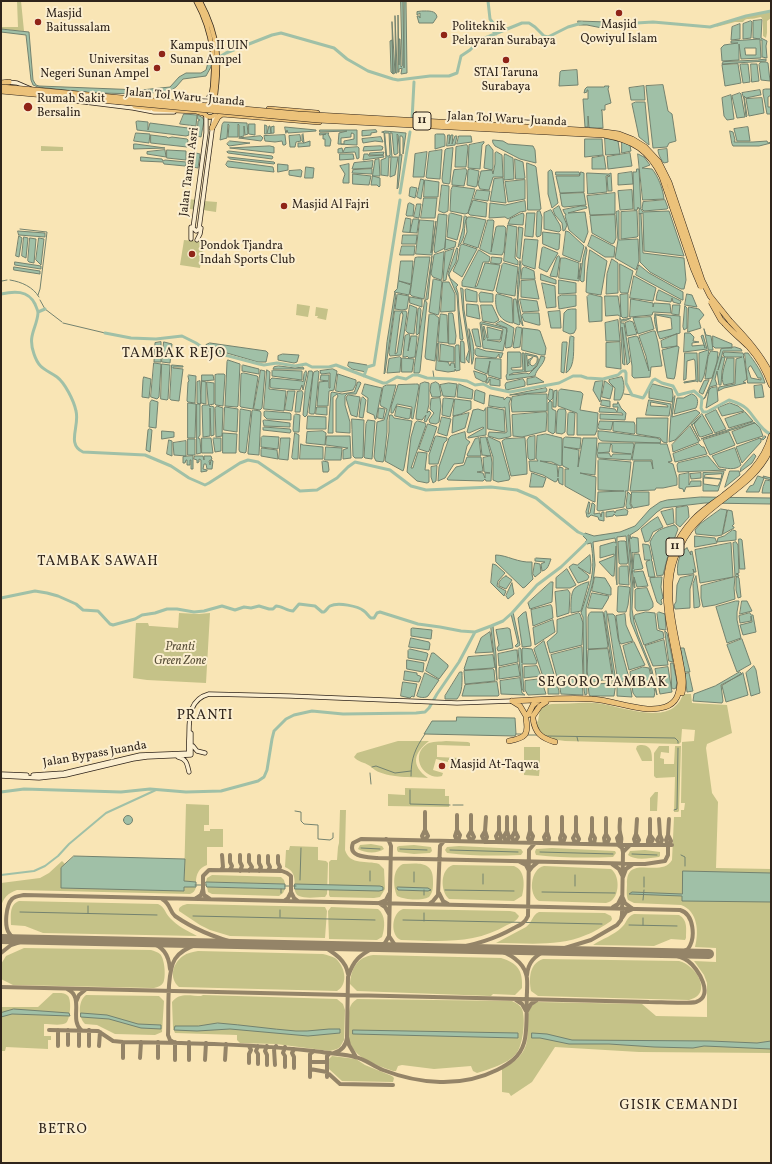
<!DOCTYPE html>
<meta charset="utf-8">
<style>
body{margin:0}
#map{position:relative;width:772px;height:1164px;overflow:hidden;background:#f9e5b5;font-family:Vollkorn,serif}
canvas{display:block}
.frame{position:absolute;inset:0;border:2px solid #2f241b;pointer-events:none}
</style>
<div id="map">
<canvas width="772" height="1164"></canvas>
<div class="frame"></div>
</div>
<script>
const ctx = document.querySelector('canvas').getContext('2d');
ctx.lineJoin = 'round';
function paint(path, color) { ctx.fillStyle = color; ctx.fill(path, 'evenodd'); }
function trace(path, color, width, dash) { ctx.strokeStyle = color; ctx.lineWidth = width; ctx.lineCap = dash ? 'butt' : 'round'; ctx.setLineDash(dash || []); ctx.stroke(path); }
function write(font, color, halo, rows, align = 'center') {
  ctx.font = font + ' Vollkorn,serif'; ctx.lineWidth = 4; ctx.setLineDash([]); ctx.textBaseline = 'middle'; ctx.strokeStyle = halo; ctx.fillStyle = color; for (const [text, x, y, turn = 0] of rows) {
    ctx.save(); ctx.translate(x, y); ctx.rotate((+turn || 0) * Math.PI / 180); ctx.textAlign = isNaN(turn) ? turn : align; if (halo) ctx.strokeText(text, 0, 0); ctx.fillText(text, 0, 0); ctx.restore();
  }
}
const green = new Path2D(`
 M17,1h4l3,30 -23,-2v-2h17z
 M771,12v6l-4,3v12l-1,5 -3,-2v-16l-2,-3c-2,0 -3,1 -5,1 -5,2 -10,-1 -13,4h-8l-19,5 2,-2 25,-8z
 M41,146l22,1v4h-22z
 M182,198l14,2 -1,10 -14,-3z
 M204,201l13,1 -1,10 -13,-2z
 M184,240l20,2 -4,26 -20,-3z
 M297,304l13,2 -2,11 -12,-2z
 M316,307l12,2 -2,11 -9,-2 1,-2h-3z
 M179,613l20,1 11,-1 -4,70 -59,-3 -14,-2 3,-55h12l1,3h2l27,2z
 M683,694h8l1,9 35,2 5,28 -25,11 -1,4 6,45 6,9 -2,66 55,1v184l-132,-1 -84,-5 -23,35 -21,14 -2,-3 -7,-1v-23c11,-6 20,-12 24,-24 5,-14 -5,-35 11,-43l105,2 14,12 51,1v-34l-3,-8 -10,-14 22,1v-14l-21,-1c4,-15 3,-36 -14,-42l-47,-2 -6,-3c-2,-5 -1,-11 -1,-16 -1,-31 34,-5 45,-24l2,-43h7v-7h3l1,-7h-4l1,-61 12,-1 1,-11 -13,-1 -1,13 -2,2 -114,-3 -14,-2 -12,-7 -3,-9 2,-2 2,-12 6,-4 6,-1c15,0 29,-2 44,-1 24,2 76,26 87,-9z
 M398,741h31c-15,12 -19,24 -1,37 -14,-1 -41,0 -53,-8 -2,-1 -3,-3 -5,-4 -6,-4 -12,-4 -16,-9l3,-4z
 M446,741l22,1 2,1v3l-33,-1v12l22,1v2h-11v2l-12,-3 -3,11 10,3 -1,3c-18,5 -33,-20 -15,-32 5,-3 13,-2 19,-3z
 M640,745c11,0 12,6 12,16h-10l-6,-12 1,-3z
 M659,746h10v7l-8,-1 -1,6 4,1v5h10l1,-18h6l-2,65 -1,1h-4l1,-35 -19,1 -2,-2v-23z
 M524,747h16v16h-16z
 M524,765l16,1 -1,10 -15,-1z
 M405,788l40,1v7h4v11l-61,-1v-12l17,1z
 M655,792h3l-1,19h-7v-13z
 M186,804l23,1v20h-5v6h6v-2h13v18h-16v18c-8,3 -11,9 -11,17l-12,-1z
 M340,810h6l-1,40c5,16 22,10 34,14l5,5 1,20 -5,8 -6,1 -44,-1 -1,-2v-33l2,-2h6l1,-13 1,-4z
 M371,844l11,2 2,3c-7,5 -19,4 -26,0l2,-4z
 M414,845l17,2 1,4 -2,2 -16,1 -16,-2 -1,-2v-3l2,-1z
 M290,846l28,1v13l8,1 2,2 -1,31 -2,3c-7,0 -19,2 -26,-1 -10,-5 3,-22 -14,-29l1,-17h3z
 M459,846l62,3 2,3 -2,3c-25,1 -50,1 -74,-2l-2,-3 2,-3z
 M552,848l63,3 1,2 -3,4c-25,1 -51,1 -77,-2l-1,-3 1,-3z
 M645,850l15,2v4l-1,1c-9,1 -24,4 -31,-2l2,-4z
 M62,861l3,3 -4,4 118,23h5v-4h12c-1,4 -3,6 -6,7l-173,-4c-9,3 -14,8 -16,17v-24l39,-5 9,-5z
 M403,864c16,-1 31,-3 30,18 0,6 0,10 -4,15 -8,4 -24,3 -32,-1 -4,-10 -5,-27 6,-32z
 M453,865l61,1c11,4 11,19 8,30l-8,5 -65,-2c-9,-8 -9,-30 4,-34z
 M544,866l67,3c10,7 9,32 -5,34l-67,-2c-11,-6 -9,-32 5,-35z
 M212,875l69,2 3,3 1,4 -79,-2 1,-4z
 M207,887l78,2 -2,4 -4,3 -67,-2 -4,-2z
 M19,901l139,3c7,3 7,9 12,14 7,8 18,13 27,18l-154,-3 -18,-7 -14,-1c0,-10 -2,-20 8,-24z
 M187,904l138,3 2,4 -2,27 -95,-2 -20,-6 -10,-5 -21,-14c-1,-4 4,-6 8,-7z
 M331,907l47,2c8,6 7,19 4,28l-5,3 -48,-1 -1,-28z
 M403,909l107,2 5,1 4,4c-2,5 -7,7 -12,9 -33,20 -70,16 -106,15 -11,-4 -10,-27 2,-31z
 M539,912l66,1 6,3 1,3 -1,2c-8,5 -16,11 -25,14 -28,12 -59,8 -90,8l30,-16c6,-4 6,-12 13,-15z
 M634,914l45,1c9,5 7,14 7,23l-1,2 -14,-1 -17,7 -61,-1c9,-6 21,-10 28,-17 6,-5 5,-11 13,-14z
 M24,948l127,2c3,1 7,2 9,4 5,5 6,24 3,29 -2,3 -5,4 -9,5l-141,-3 -12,-6v-15l5,-8z
 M198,951l125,3c4,1 8,2 12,4 10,8 14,26 2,33l-158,-4c-10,-9 -7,-23 4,-31 4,-3 10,-4 15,-5z
 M373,955l128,3c17,5 22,13 21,30l-7,7 -22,-1 -2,2 -134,-5 -7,-7c1,-15 7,-27 23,-29z
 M543,959l136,2c17,4 35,33 10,39l-151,-4 -7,-5c-2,-13 -2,-27 12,-32z
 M53,993c5,0 12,-1 15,3 4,5 2,24 -2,27 -5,3 -16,1 -22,1v12h7v4h-3v9l-42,-2 -1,4h-4v-44h37z
 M86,995l73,1 5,5 -2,31 -7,3 -40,-1 -18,-9 -12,-1c-7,-7 -7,-23 1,-29z
 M203,995l134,4 6,5 2,6 -1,30 -4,7 -3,2 -7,2 -54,-7 -36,-1 -3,-3v-5l-62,-2 -2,-5 -1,-26c7,-10 19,-6 29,-6z
 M357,999l155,2c4,2 8,4 10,8 4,10 1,37 -6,45 -9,10 -26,15 -39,19l-4,-2 -2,-5 -37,3 -32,-4 -4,1 -2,5h-3c-16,-6 -39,-12 -44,-31 -1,-6 0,-13 0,-19 0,-10 -1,-16 8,-22z
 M332,1056l24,3 9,6 27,11 2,2 -1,4 -51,-1 -13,-12v-10z`);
const water = new Path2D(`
 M401,1h2v3l1,64v-67h2l1,72 -6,1 1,-6 -3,1v3h-1v-57l1,50v-26h1l1,28 1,-1z
 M422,11c6,0 14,-1 15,6l-4,6h-14l-2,-7h2l1,2v-5l-3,2v-3z
 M395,16l2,52v5h-1z
 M762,20l-1,18 6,3 -1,5 1,12 -5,-1v-17h-2l1,18 -20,1 -2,-15v16l-17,1 -1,-13 3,-3 14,-2h-7v-2l29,-2 -7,-1v-17zM745,48h11v7h-10z
 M578,21l29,1v7l-20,-4h-8z
 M751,21l1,1 -1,16 -8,1v-15z
 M392,22l3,51 -2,1 -2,-2 -1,-31 2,-1 1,33z
 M740,24v15l-9,1 1,-13z
 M1,29l28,3 4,48 3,5 3,1 102,4 29,-3 9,-10 7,-4h15l5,-3 3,-11 3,-2v8l-6,11 -23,3 -7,8 -6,4 -30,3 -39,-1h-9l-54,-6 -5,-2 -2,-5 -5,-45 -25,-3z
 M758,60l8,-1v2l-44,3 1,-2z
 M761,62h5l2,1 2,18 -9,-1 -2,-15z
 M738,64l3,19 -16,3 -3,-21z
 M742,64h6l2,18 -7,1 -3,-18z
 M751,64h6l2,17 -7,1z
 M577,70l1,15 -19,1 1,-14 1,-1z
 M663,85l5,26 4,3 4,27 -7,2 -2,4 -14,1 -7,-62z
 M605,86h4l-1,3 3,14 -6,2v5h-4l1,1 1,17h-14l-1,-12v11h-3l-2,-28h5v-9h-1v2l-3,1 1,-4 2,-2h17z
 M644,86l1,14h-14l-2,-12z
 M766,89h5v6l-3,2v10h3v7h-4l-4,-21v-3z
 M760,90l1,5h-1l-14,3 -2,-2 3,20 -1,1 -2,-18 -2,-6z
 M740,93l1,1 4,23 -8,1 -5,-22z
 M731,95l3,24 -7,1 -3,-4 -2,-18z
 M762,98l2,15 -15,3 -3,-17z
 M636,102h9l4,43 -10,-8 -7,-33z
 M184,114l13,1 -1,11 -16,-2z
 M198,115l5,3 1,3 -3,16 -4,-1 1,-15 2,-1 -2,-1z
 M138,121l10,1v8l2,-7 38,5 1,2v5l-3,1 -49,-6 -1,-8z
 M224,122l23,1 1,11 -3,1 -1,-9v10l-5,1v-12l-1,-1v13h-10l1,-12 -1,-1 -1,14 -7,2 2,-15z
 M249,124h6v11l-6,-1z
 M265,125l2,1v7l2,-7h1l1,7v-6l3,-1v7l-9,1z
 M285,127l31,3v1l-28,2 -1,-3 -1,3z
 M748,127l2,14h-13l-3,-12z
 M320,130h37v15l-19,-1 1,-11 8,-2 -27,1zM352,133l2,1v5l-10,2v3h-3v-6l10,-1v-2z
 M376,130l1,2 -6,1v2l-9,1v-5z
 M730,131l3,1 2,8 -1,2h19l14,-1 1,2 3,-1v1l-12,3h-26l-1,-2z
 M382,132l3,-1 21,2 -3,21v-16l-1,-2h-2v19l-2,-20 -1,-1 1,19 -3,2 -1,-1 -2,-21h-2l2,24h6l-3,18 -5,2 1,-20h-2l-1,19 -7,-1v-15l5,-2 -2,-25zM385,133h4l1,22 -1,1h-2z
 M136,133l14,1 -1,9 -15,-2z
 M320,133h9l-1,1 3,6 -1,6h-5v-7h-2v-4l3,-1 -6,1z
 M303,134l1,9 6,-2v5l-12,1v-4h6l-2,-2v-6z
 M437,134h7l1,2v10l-10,3v-14z
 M151,135l16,2 1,1 4,-1 15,2 1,1 -1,7 -36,-4z
 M285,135l1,9 -1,1h-2l-1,-4 -7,1 -10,-1 -1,-5z
 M300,135l1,6 -5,1 -1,5h-5l-1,-11z
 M448,135h2l-1,9 2,-9h2l-1,9 3,-8h2l-2,9 -8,1z
 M261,136l2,2 -2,3 -22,-3z
 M459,136h12l1,6 -15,2z
 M381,137l2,5 -8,-1 -12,2 -1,-4z
 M605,138l13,3 2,13 -14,1z
 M585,139h17l1,16 -18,2z
 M493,140l10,1 5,3 25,2 2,4 1,13 -16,-4 -25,-13 -2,-3z
 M230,141l19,2h1l-21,3 -2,-2z
 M484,142v1l-2,2 -2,24 -12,-1 1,-23z
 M622,142l8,3 1,6 -9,2z
 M134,144h2l29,4 -31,1z
 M467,145l1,2 -2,20h-11l1,-20z
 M489,145l4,5v18l-1,2 -8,-2 2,-22z
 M270,146l4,1v6l-44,-5z
 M381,146l2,1 -1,3 -19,1 1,-4z
 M358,147l1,1v10l-2,1 -2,-7 -17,1v-4l4,-1 1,4 2,-4z
 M453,148l-3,34 -1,2 -6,-1 -1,-4 3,-29 1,-1z
 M667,149l1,13 -4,1c-3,-3 -6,-9 -6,-13z
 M165,150l1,7 -19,-3v-2z
 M167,150l19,1v9l-19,-2z
 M442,150l-2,29 -13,-1 -1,-1 3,-25z
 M229,151l43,5 1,1 -1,2 -44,-6 -1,-1z
 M192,152l8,2 -2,14 -10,-2 1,-13z
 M427,152l-3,25h-11l2,-23z
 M497,152l5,3 1,22h-10l-4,13 -9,-1 -2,-5 3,-13 11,-1 1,4 2,-10v-11z
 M370,153l14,-1 -1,3 1,2 -21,3 1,-6h4l1,2 14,-1h-13z
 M630,153l2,13 -24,3 -1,-12z
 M340,154h13l1,5 -14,1z
 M505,154l8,4 1,21 -10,1v-23z
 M638,154l6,3 6,8 -8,3 10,1c6,7 11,20 12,30l-21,1z
 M402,155l-4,33 -1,1 2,-33z
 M604,156l2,13h-14v-11z
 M141,157l21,2 1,2 2,-1 21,2v3l-1,1 -21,-2 -1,-2 -22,-1z
 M228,157l46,5 1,1 -1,1 -44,-5z
 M379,159l1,17h-7l7,2v8l-1,1 -2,-2h-6l4,-25z
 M515,159l8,3 2,16 -2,1h-7z
 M228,161l45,6 1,5 -46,-5 -2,-2z
 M373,161l-1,7 -20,1 2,-6z
 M527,163l8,3 1,1 5,42 -2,1h-11z
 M278,164l10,1v5l-10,2z
 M349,164v19h-6v-3l2,-6 -5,-8z
 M306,167l8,1 -1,10h-8z
 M372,169v5l-20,-1 1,-3z
 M466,169l1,2 -3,15 -12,-1v-4l2,-11z
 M471,169l8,2 -2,15 -2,1 -8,-2 1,-15z
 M637,169h2l2,39 -2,1 -1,-2 -1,3h-3l-1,-38h3z
 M301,170l1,1 -1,6 -12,-2v-4z
 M551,170l1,1 6,32 -6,5 -4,-14v-22z
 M556,172h23l1,3h-24z
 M581,172l3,1v19l-24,1 -4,-17h23z
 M632,172l1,12 -15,1v-11z
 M587,173l22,1 2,-1 1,18h-4l-1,-14 3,-1 -1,-1 -3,1 1,16 -19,2z
 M353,174l18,2 -2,9 -16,-1z
 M503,178l3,25 -16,-2 4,-22z
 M421,179l3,1 -3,19 -4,-2z
 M425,180l14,2 -1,15h-14z
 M525,180v19l-17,3 -3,-20z
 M442,185l7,1v2l-1,23 -4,2 -5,-2z
 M453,186l22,3 -7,24 5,-13 14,3 -1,14 -16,-2 -2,-2 -3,1 -15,-3 1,-21z
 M412,187l5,1 -2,10 -6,-2 1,-8z
 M477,190l13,1 -2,10 -14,-2z
 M632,190l1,19 -13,1 -2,-19z
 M584,193l2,12 -22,2 -2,-1 -2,-12z
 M615,193v21l-25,1 -3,-19z
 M424,198h13l-2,20h-14z
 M665,200l3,8 -1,1 -23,2 -2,-2 1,-7z
 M525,201l1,10 -6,1 -12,7 -3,-2 -16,1 1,-15 15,2z
 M410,203l4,2 -1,11h-6l-1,-1 2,-11z
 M417,204h4l-2,14 -5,-1z
 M559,206l8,19 -2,5 -2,1 -1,-8 -7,-8 -2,-5z
 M581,206h5l1,2 -19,5 17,-1 3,20 -4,11 -15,-13 -4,-14 1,-2h-1l-2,-4z
 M641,209l2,3 26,-1 15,45 -40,-5 -1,-38 -4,1v-4z
 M551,210l9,15 1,5 -2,2 -15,-3v-16z
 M540,211l2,6 -1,18 -1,1 -3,1 -1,-2 1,-23z
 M619,211v29l19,-1 1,22 -3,9 -21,-12 3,-18 -2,-28z
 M637,211l1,25 -1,1 -16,2v-27z
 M451,213l11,3 -2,13 -3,11 -10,-3 2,-22z
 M527,213h8l-2,24 -8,-1z
 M439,214l8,1 -2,33 -10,5 -1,-3 4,-34z
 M520,214l3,-1 1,2 -1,10 -15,-1 2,-5z
 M641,214l2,39 41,5 2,22 -2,9h-3l-31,-17 -10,-10 -1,-46v-2z
 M615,215l1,23 -2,5 -2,1 -20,-11 -2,-17z
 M465,216l2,1c-5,12 1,18 -9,30l5,-19 1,-11z
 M468,217h4l14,3 -8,28 -15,-5 4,-11 -1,-11z
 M406,218l5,1 -1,13 3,-13h6l-2,14 -14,-1z
 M420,220l14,1 -3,32 5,-32 -4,34 -16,-1z
 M488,220h5l1,1 -3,31 5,-25 2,-1h6l2,2 -2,23 -2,4 -12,-1 -10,-5z
 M508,225l9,2 -2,31 3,3v4l-14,-4z
 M519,227l4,1 -3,31 -3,-2z
 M18,231l27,2v4l-26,-2z
 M566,231l3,1 15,14 -4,16 -17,-7z
 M543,232l17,2 -1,15 -2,1 -14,-6z
 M403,235h14l-1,9h-14z
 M592,235l23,12 -1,10h-9l-17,-11z
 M19,236l3,2 -3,19 -3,-1z
 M24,237l4,1 -2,20 -4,-2z
 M30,238l6,1 -2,24 -5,-1 -1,-1z
 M39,238l5,1 -3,26 -5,-5z
 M446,239l10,3 -1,5 -10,3z
 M525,239l13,1 -3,29 -12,-4 -1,-2z
 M462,244l15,5 -15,28 -9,-6 5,-11 2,-13z
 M402,246h13l-1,9h-14z
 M544,247l14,6 -11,19 -8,-4 3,-20z
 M586,247l1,3 -2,11 -1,20 -2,1 -2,-2 3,-22z
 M457,248l1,1 -2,13 -7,12 1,4 8,7 -2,2 2,6 1,17 4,29 -1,1 -2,-1 -3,-44 -9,-21z
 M454,249l-7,24 -1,7 -3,1 2,-29z
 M479,250l11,7 -1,5h-6l-8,25 2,-1 8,-23 15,2 -6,24 -1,2 -31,-5v-4z
 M590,250l17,11 -6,34 -13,-2 -2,-1 1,-20z
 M444,252l-2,26 -1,2 -8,-3 -2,-3 3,-19z
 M432,256l-4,43 -2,1z
 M559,256l1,2 -3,19 -7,-1 7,-19z
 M418,257h12l-6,42 -12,-3 -2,-2 5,-36z
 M492,257l10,1 -1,5 -2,1 -8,-1z
 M561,258h4l14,5 -1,16 3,-16 -2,18 -20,-3z
 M612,259l6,4v30l-12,1 1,-20z
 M401,261h12l-2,23 -12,-3 12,4 -2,10 -15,-3 3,-3z
 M520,261l1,4 -3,34 5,27c-9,-11 -5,-52 -3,-65z
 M15,262l26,4v3l-26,-4z
 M504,263l14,4 -3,29 -17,-3 -2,-2 6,-26z
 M620,264l13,7 -5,22h-7l-1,-2z
 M639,265l10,8 34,19v8h-1l-46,-25z
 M14,267l26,4v3l-26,-4z
 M525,267l9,4 1,8h-14l1,-10z
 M541,274l15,6v4l-15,-4z
 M634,276l22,12 -3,13 -23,-3z
 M434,279l8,2 -3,32 -1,2 -9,-3 4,-32z
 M535,280l4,19 -18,-2v-16z
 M559,280l17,3v10l-17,1z
 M443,282h6l6,12v17l-14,1z
 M542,283l13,3 1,21 -9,1z
 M461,288l2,1 1,21 6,37 -1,16 -3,-4 3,-9 -6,-38z
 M467,289l10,3v10l-11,-1 -1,-11z
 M659,290l22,11 -1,3 -7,-2 -1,-4 -1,4 -15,-2 1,-6z
 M481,292l12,2v8h-13l-1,-7z
 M395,293l1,2 -11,78 -1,1 3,-32z
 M398,294l11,2 -2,13 -5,1 -7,-1 2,-14z
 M498,294l14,4 1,25c-14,-1 -19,-15 -17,-28z
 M590,294l12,3v24l-13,1 -2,-25z
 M628,294v23l-5,1 -2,-2 -1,-21z
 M687,294l5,1 5,12 -12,-2z
 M562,295h14v11l-17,3 -1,-12z
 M605,296h13l3,21 -3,-2 -12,1z
 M410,297l12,2v8l-12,-4z
 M514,299h2l4,25 -1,1 -5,-2z
 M520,299l17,2 2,10 -16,1z
 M631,299l22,4v4l1,-4 16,1 1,9 -18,-1 -1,3 -22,2z
 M425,300l2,3 -7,68 -1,2h-5v-5z
 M467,304l11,1 2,14 -13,-3z
 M410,305l7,3 -3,26 -6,-1 -2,-2z
 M481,305h11l7,15 -5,3 -11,-2z
 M673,305h7l-1,10 -7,-1z
 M685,306l2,2v20l-3,2 -1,-3z
 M689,307l10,2 5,6 -5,6 2,7 -13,4z
 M420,308l1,2 -2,23 -2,2 -1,-2 2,-24z
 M572,309h4v20l-2,4 -4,1 -7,-3 1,-18 3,-3z
 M395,311h11l1,2 -6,42 -11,1 -1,-3zM402,312l1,3 -6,38 -2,1 5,-39z
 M560,311l1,17h-10l-3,-16z
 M449,313h3l1,1 3,22 -1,8h-6z
 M524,313h15l1,12h-2l-14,-4 -2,-5z
 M430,314h4l5,4 -4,43 -9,-2 -1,-2 4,-42z
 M441,314l6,1 1,28 -10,-1 2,-26z
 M655,314l25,2v17l-20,6c-3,-7 -7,-18 -5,-25zM656,315l15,3 1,11 -14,3z
 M651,317l3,12 -16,5 -5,-16z
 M620,318l1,2 10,-2 -6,3h-4v2h3l6,39 -3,3 -5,-38 3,38 -2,-1z
 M618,320l2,21h-14l-1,-18z
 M501,321l13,7 -2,17 -1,2 -5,1 -1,-1 2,-19 -11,-4z
 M630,321l3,1 4,12 -10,2 -2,-13z
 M482,322l24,6 1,3 -4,20 -20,-3 -3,-25zM482,324l21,5 -2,12 -1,1 -13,-2h13l2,-9 -15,-4 1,11h-1l-3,-12 -1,1 2,12 -1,1z
 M518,327l4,1 -2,19 -6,1 -1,-1 3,-19z
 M523,328l15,2 2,1 6,17 -1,7h-4l-19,-5z
 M469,329c4,10 7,26 3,35z
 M474,329h4l3,18 -5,-1 -4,-16z
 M704,329l2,6 5,1 2,14h-4l-5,26 -3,6 -2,-1v-28l9,-3z
 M653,331h2l3,11 4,24 -11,1 -1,10 -16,1 -2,-2v-10l-4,-28 8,-2 2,1 11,34 -3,-15 -7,-20z
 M685,333h5l4,4 -1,4 6,1 -7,1v3l12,-1 1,3 -4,-12 2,-1 4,14 -23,3z
 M409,334l1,2 -2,15 3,-15h6v2l-2,19 -6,1 -2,-2 -1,1h-3v-2l2,-19z
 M677,334v12l2,1 -4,29 -1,3 -7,-1 -5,-28 15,-4 -15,2 -1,-7z
 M571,336l3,1c-1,10 2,30 -8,36l4,-36z
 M713,336l19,8v4h-17l-2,-2z
 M461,341h2l1,2 1,20 -4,-1z
 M161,342v20h-7l1,-19z
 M164,342l8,2 -2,19 -8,-1z
 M563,342h4v2l-3,29 -3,-1 1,-28z
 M620,342l1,27 -15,-2v-24z
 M210,343l56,8 2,2 -2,9h-8l-52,-15v-2z
 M438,343h1l-1,18 10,1 2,4 1,-3h3l1,5v-21l1,-2h3l1,25 -4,1 -1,-2v2l-7,1 -12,-2z
 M441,344l13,3v15l-14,-1z
 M735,347l6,2 1,2h-19l-5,19 4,-13h3l-2,-2 1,-3 19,1 1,3 -1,1 1,1 3,21 -4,3 3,1 -22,5 -6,3 1,-4 16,-3 1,-25 6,-2h-17l-3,14 -1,14h-2l-2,-14 -2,8 2,6 -7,2 -5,11 -3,2 3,-3 8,-20 8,-28z
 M477,348l9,3 17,2 -2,5 -2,-1v-3l-3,4 -19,-2 -2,-2v-4z
 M711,351l7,1 -1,10 -5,16 -7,1 3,-22z
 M508,352h12l1,2v13l-10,1 1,2h11l-1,-17h2l1,18v-18l12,3c4,6 -2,11 -6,15l-18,2 -4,2 17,-2 3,1 8,-8 4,-10 4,1c-1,8 -9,12 -10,19l-28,4 -1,-4 1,-2zM527,355l10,2c1,4 -1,8 -5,9l-2,-2v-3l3,-4 -5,3 1,5 -1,1z
 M685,353h12l1,29 -2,-1 -12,2v-1l12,-2 -1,-19 -1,-2 -7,2 -1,18 -2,1z
 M745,353h3c7,9 14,19 17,30h-17zM751,366l7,12h3v2l-10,-2 -3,-9 1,-2z
 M283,354l16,1 -2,7 -3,1 -16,-3v-4z
 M400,357l1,1 -1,14 -13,1 2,-14z
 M402,358l12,1 -2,13h-10z
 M476,358l25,1v20l-13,-4 2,-14 -3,13 -12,-5z
 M727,358h7v25l-10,2c-4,-6 0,-19 3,-27z
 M228,360l12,4 -2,42 -1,1 -12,-1 2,-44z
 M349,362l18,3 -1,7 -14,-3 -4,-3z
 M154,363l7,1 -2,33 -2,2 -6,-2z
 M162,364l8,1 -2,34 -1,1 -6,-1z
 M172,365l11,1v1h-10v1l10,1 -4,32 -8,-1 -1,-1z
 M243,365l16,4v5l-17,-3v-5z
 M279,366l16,2 8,-1 1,2h-31l1,-2z
 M333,369l4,2 -3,19 -5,1 -1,15h-11l2,-24 9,-1 -8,-1 1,-5h8v13h1v-15l-9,1 -1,-3z
 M261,370l4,1v1l-3,36 -2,2 -6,-1z
 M267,370l3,2 -1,17 17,2 -2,20 -20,-2z
 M273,370l29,1v9l-30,-4v-5z
 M306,371l1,2 -4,17 -1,-5 -2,5 -28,-2 -2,-1v-7l2,-2 30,3 1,1 1,-8z
 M309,371h3l1,2 -6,42 -2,2 -2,-2 2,-24z
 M318,371l1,1 -4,40 -1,2h-3l-2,-1 4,-39 1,-2z
 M474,371l12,4 1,3 -1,3 -2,1 -8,-4z
 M244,373l13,3 1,1 -5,32 -12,-2 -1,-1 1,-32z
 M218,374h6l1,1 -2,31 -7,-1 -1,-1v-29z
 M338,374l18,6v4l-3,6 -12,2 -5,-1z
 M189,375l7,1 -1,27 -7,-1 -1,-1 1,-19 1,-1 -1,-5z
 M202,375h11l1,5 -12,1z
 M144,377l7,2 -2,19 -7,-1 1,-17z
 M489,377l11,3v6l-10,-1v-6l-2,4h-2z
 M536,377l8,5 -17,3v-6z
 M622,377c3,8 3,15 -2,23h-6l1,-12 -6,-6v-2z
 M523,379l2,3v4l-19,4 -1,-5 1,-2z
 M709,380l-6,14h-1l-3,-2 5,-11z
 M200,381l1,22 -1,1 -3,-1v-21z
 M202,381l4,1v22l-5,-1z
 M603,381v1l-3,20 -7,-12 2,-8z
 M605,381l8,6 -3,12 -8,-2z
 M207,382l7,1v21l-5,1 1,2 1,-1 3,1v28l-3,1 -1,-28v28l-7,1 -1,-31 1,-1h5z
 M358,382h2l1,1 -5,11h-9l-2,2v9l5,17v11l-14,-1v-32l2,-4 -1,-2 -4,3v36h-5l3,-40 1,-1 10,2 12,-2z
 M425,382l4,1v21l-2,9 2,-2 2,2 -5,9 -2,-1 2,-6 -4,5 -6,-1v-3l4,-32z
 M436,382l3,2 2,11v1l-3,1h-6l-2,-6 1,-7z
 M449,383l8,1 -2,13 -12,-1 -3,-11z
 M365,384l17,4 -6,31h-1l-1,-4 -7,-3 1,-14 -6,-4z
 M416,384h2l1,2 -6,33 -2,-1 1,-11 -15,-3 -4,9h-2v-6l7,-22z
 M459,384l14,6 -1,9 -15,-2 1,-12z
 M653,384l19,5 1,6 -1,7 -23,-4v-7z
 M387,385h9l-9,35v12l-3,28 -1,2 -7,-1 -2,-4 3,-35 7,-2 3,-11 -6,-3 -1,-2 3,-17z
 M762,385l2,12 -9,1 -1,-12z
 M717,387l1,14 -12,7 3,-18 2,-2z
 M546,388l1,2 -1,2 -36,3z
 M550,389l3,1v8l1,-7 3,-1 -1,17h-3v-9l-3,3 2,1v7l4,2 -1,21 -2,2 -5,-3v-28l2,-2 -2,-2z
 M561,389l20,3 2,2 -3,16 18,3 -1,17 -2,5h-18v-22l-19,-7v-14z
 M477,390l8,3 -1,11 -10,-4 1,-9z
 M288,391h7l-3,20 -7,-1z
 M302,391l1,2 -3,19h-5l2,-20z
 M528,394h19v17l-35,1 -1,-8 1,-7z
 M692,394c6,2 7,8 4,14l-22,6 3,-16h6z
 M349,395l11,2 -3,20 -6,-2 -5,-17 1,-2z
 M490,395l14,3v2l3,-3 4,1 -2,5 2,33 -2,1 -10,2 -11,-3 1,-4 16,1 2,-1 -2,-25 -2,1 -14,-2z
 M675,396l-3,21 24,-7 4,3 -25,27 -6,2 2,-27 2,-17z
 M363,397l3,3 -3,18 -4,-1 2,-18z
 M440,398l1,8 -2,16 -3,2 -6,-1 -1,-3 5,-7 -4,-4 1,-10z
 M445,398l9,1 -4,18 -8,-2 1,-16z
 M455,399l16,2v8l-10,5 -8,2v-2z
 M152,400l6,2 -2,26 -7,-1 1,-24z
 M602,400l8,1v6l-9,-2z
 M649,400l22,4 -2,12 -23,-1zM651,402l16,3 1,2 -17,-1z
 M618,402l3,6 5,5 -1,7 -25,-1v-5l23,1 -1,-2 -23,-1 1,-5 15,2 2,3 1,-5h-5v-3h4z
 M188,403l8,1 -1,34h-7z
 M730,403l8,3 6,5 -22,5 -4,-8z
 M197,404h3v31l-2,3 2,1 1,14 -4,1z
 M217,406l6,2 -1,28 -6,1 -1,-28z
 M397,406l14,3 -1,9 -2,1 -13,-3z
 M225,407l13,2 -1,23 -13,-2z
 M317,407h10v8l-11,-1z
 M488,407l16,3 1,22 -17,-3z
 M379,408l6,1 -2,10 -5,-1z
 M486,408v27l-18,3v-1l16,-9 -1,-1 -14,6 -2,-1 6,-22 5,-1 6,2 1,-2z
 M241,409l10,2 -5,41 -1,1 -5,-1 -1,-2 1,-39z
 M560,409h5l1,3 -1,20 -3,2 -6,-1 1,-20 1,-3z
 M254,410l6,1 1,2 -2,42 -11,-1v-2l4,-41z
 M716,410l10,19 -11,4 -10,-18 10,-5z
 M266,411l24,2 1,1v6l-24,-1 -3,-3v-4z
 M546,412l1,2 -1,17 -24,6 -9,-1 -1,-21z
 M570,412l5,1 -1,22h-6l-1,-2 1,-19z
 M745,412l8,9 -24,7 -4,-9z
 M469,413l-4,15 -13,5 1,-16z
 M296,414l4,1 -1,17h-5l-1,-2 1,-14z
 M702,414l11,19 -12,4 -2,-1 -5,-12 7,-8 -9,9 8,16 -9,-17z
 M390,415h2l2,3 18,3 -8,47 -1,3 -18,-10 4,-29v-11z
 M308,416l18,1v12h-19z
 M442,417l9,2 -4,17 -9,-3z
 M637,418h31l-1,25 -4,-1 -3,-4 -23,-4z
 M352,419l12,1 -1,37 -1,1h-7l-2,-2 -1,-26z
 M265,420l25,3v4l-26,-1 -1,-5z
 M368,420l7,1 -3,38 -7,-1 -1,-1 2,-33z
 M418,421l7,2 1,2 -15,43h2l5,-16 9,1 -2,17h4v12l-2,1 -10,-2 -10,-9 4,-35 4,-14z
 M600,421l34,1 1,3v8l-1,1 -21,-3v-9l-2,8 -12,-1 -1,-2z
 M753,422l2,1 -54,16 2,-1z
 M755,423l5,5 3,8 -26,8 -5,-12z
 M428,424l9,3 -8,24 -1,1 -9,-3z
 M690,426l9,16 -26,10 -1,-7z
 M264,427l26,2 1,2 -1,2 -27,-3v-2z
 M150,429l2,1 -2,22 -4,-2 2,-20z
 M162,431l12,1v5l-12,2z
 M323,431l3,2 -1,12 -19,-2 1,-11z
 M598,431h4l55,7 4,2 -1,4h7l5,17 -4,1 5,2 4,14v7l-14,3h-7l-1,2 -25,1 4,-30h17l2,8 -1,-9h-20l3,-17h25l-58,-2c-5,-2 -4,-5 -4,-10z
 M465,432l1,7 4,3 -3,4 -4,17 -9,1 -9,14 -7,3 1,-14 10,-29 2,-2z
 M729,432l6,13 -25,10 -7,-15z
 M223,433l14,1 -1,19h-13z
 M295,433l4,2 -1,24h-5l-1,-1z
 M546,434l16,4v27l-2,1 -8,-4 -12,-1 17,4 1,12 1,-10 4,1v17l-4,-2 -1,-5 -1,3 -2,1 -12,-7 -13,-4 -1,-10h9l-2,-3 1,-22z
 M263,436l16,1 -1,12 -17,-2v-9z
 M327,436h23l1,22 -8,1v-9l5,-2 -22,-3z
 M437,436l10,2v2l-3,3 -6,21h-9v-9l6,-18z
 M535,436v23l-5,1 -2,-2 -1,-18 2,-3z
 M765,436l1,1 -3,3 -2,-1v3l-19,21 -6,-16 24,-9 1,1z
 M485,437h1l5,19 -9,-1 -2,-17z
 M489,437l11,5 10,36 -1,2 -11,2 -5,-2v-23l-6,-19z
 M566,437l15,1 -1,11 -16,-2 15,3 -1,17 5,-29h14l-2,37 -15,-2 16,4 -1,25 -3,-1 -27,-15v-17h4l-6,-3 -1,-2 1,-25z
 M202,438h9l2,15h-11z
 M214,438h7v13l-6,1 -2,-13z
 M281,438h9v1l-2,21 -9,-1z
 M479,438l2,18h-13l-1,-1 8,-16z
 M525,438l2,27v9l-16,2 -9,-35 3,-2z
 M188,439h7v16h-7z
 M169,440l3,1v15l-5,-2z
 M186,441v15l-12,-1 -1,-12z
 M599,443h34l1,2 -3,15 -33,-2 -1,-4zM611,444l1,1v7l19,2h-18l-2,3 -2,-4h-11l11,-1z
 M301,444l2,1 20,2v12h-23z
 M699,444l3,3h2l3,7 -32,8 -2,-8z
 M326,447l16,1 -1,12h-16z
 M262,448l15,2 1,9 -17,-3v-6z
 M735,448l6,17c-6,6 -15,3 -22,2l-7,-11 5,-2z
 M754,454l2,2 -4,7 -12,9 1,-4z
 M193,456v13h-2v-9h-1v5h-3v-5h-1l-1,3h-2v-6z
 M195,456h8l1,4v-4h7l1,3 -3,2 1,4 1,-5 2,1 -1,8h-5l-1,-5h-2l-1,5 4,1v1l-6,1v-12l-2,-1v3l-2,1v-3l-3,-1z
 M491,456l1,7 -1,18h-5l-1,-2 -2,2 -35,-1 -1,-1 9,-12 8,-2 3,-8h14l2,14 -6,1 6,1 2,5v-5h5l-6,-1 -1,-14z
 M708,456l11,13 7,1 -48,2 -1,-7 1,-2z
 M600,459l31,3 -3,29h-3l1,2 -2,14 -25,4 -2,-1 1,-18 26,-1 -26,-1v-29z
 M323,461l5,1 1,8 -1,2h-5l-1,-10z
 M437,466l-1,15 -3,2 -2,-6v-10z
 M730,471h9l1,4 -15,12z
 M724,472l-6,19h-15v-18zM722,474l-1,5 -17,-2 1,-2zM704,478l16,1 1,1 -3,6 -14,-2z
 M532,473l14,5 -3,9h-13z
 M689,473v12l2,-4h10v5l-15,1 -2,5 -1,-3 -4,-1v-13z
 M701,473v5l-10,1 -1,-5z
 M758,476l6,2 -1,-2 8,2v2l-7,-2 -5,14h-13l4,-6 3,-1z
 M766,480l5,1v12h-9l1,-6z
 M628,492l3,3 -1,9 2,4 -5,1 -1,-3z
 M632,492h17v13l-16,3 -2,-4z
 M701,497l70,1v6l-66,-1 -42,5 -6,4 -19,18 -8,5 1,4 1,-2 6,1 1,14 -6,1 -1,-1 1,17 1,-15h5l4,14 -1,1 -8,1v2l9,-1 5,15 -11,1 -3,-10 1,11 -1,-1 -5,-52h-1l5,53 -1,21 2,13 4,13 14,35 5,25 -7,-27 -19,-46 -1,-7 1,-31 -5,-48 -9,1v48l-1,-7v-32l-2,30h-2l-13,-14 15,-6v-2l-14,4v-12l14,-4 2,1 -1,-5 -22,4 2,23 -2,17 -7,26 1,86 -2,1 -1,-5 -1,-73 -2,-4c9,-28 15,-40 10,-70l-4,1 -2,-2 2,-2 -4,-4 2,-3 9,3 26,-4 15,-6 15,-17 10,-7 7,-2z
 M589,502l1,1 -2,11 2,-1 2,-10h1l2,2 -1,9 6,-1 1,4 1,-5h2v9l-5,-1 -1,-3 -7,-2 -2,2h-2l-1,-5z
 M687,506l1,1 1,10 -9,10 -4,-3v-16z
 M625,509l3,2 -1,4 -11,1 -2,-2 -1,2 -7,1v-5l8,-1 1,2 1,-2z
 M673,509l1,14 -7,2 -6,-13z
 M721,509l6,1 -5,25 -6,1 -20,-2 -1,-4 5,-6z
 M728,510l4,1 2,13 -2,2 2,1v1l-11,6z
 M658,517l5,10 -10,5 -4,9 -4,1 -4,-13 10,-8z
 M674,525l2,1 2,3 -11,30 -4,16 -6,1 -7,-34c6,-13 11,-13 24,-17z
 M733,530l3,1v9l-19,2 1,-4 6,-2z
 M695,536l20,2 2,5 -22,4z
 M739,539h2l1,1 3,29h-5z
 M621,541h4l1,1 2,20 -1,2h-7l-1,-1 -1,-21z
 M736,542l2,3 1,28 -3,1 3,1 -1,2 -3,-1 -2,-33z
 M731,543l2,34 -33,6 -5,-33z
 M643,544l6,1 3,14 -1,1 1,1 3,16h-6l-3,-14 1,-2 3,-1h-5z
 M687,548l4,7 -1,-3 2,-1 4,21h-2l-1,-3 1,4 -2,1 -14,1c-2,-7 1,-25 9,-27z
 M496,555c11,0 22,8 36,7v12l1,5 -8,8 -2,1 -27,-26z
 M590,555l1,10 -1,9 -12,-7 10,8 1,2 -2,3 -9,3 -9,-16 4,-3 4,1z
 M536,558l15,1c-2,5 -3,11 -9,12l-1,-7 4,-2 -10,-1v-2z
 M535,563l5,1 1,8 -6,5 -2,-3z
 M493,564l3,1 9,8 -7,8 -1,5 9,5 -2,5 -13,-13z
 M621,566h7l1,19 -10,-1v-16z
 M567,569l9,16 -6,3h-14v-10z
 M694,575l-4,14v19l-15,1 -1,-4 2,-3 1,-17 3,-7z
 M506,576l6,4 -6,9 -7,-3c-1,-5 3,-8 7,-10z
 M696,576l4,29 -1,2 -5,1 -1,-24z
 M595,577l10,1 6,10v7h-2l-17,-4z
 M660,577h2l-1,10 2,11 -2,2 1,4 -1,1 -4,-3 -7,-22v-2z
 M735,577l-1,11 1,11 -20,6 -12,2 -2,-9v-12z
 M738,577l1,1 2,19 -3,1 -2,-8v-12z
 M551,582h2v1l-1,19 -22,7 -2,-6z
 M589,582l-8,29 -10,2c0,-5 -1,-21 4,-25 4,-3 9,-5 13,-6z
 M512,583l2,11 -6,5 -2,-3z
 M620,586l9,1 1,1 -2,17 -2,7h-8l-1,-1 1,-24z
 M647,588l6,15v4l-4,3 -12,1 -2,-3v-18l1,-1z
 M568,590l2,3 -1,20 -12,4 -2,-25z
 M592,593l17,3 -1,3 -6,10 -14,-1z
 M736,601h3l-2,11v8l4,18 -14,5 -11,-36z
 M742,601h5l5,10 -12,3z
 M551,605l1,2 1,11 -20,8 -2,-16z
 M606,611l1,2v11l9,58h-2l-10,-69z
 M513,612l7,33 -3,2 -2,-1 3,-3 -7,-29z
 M526,612l5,31v3l-9,1v-2l-4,-27 5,-5z
 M591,612h12l5,34 -1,2 -19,1v-32l1,-3z
 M646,612l9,1 2,17 6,2 1,6 -20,7 -10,-28 1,-2z
 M659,612l6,2 1,16 -7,-1 -2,-15z
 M579,613l1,1 3,9 -1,22 -32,8 -3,-11 10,-9v-13z
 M750,613l1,2h2l3,17 -13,3 -3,-10 12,-3 -1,-6v5l-11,2 -1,-7z
 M608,614h5l2,2 3,22 11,40 -1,3 -9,1 -1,-1z
 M625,614l1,11 7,16 -12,3 -2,-3 -3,-25z
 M553,620l2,12 -20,13 -2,-17z
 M491,626h2l3,29 1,25z
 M413,628l19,2 -1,9 -20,-3v-7z
 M508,628l2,1 3,19 -15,3 -1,-3 2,-3 -3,-15z
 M665,631l2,2 6,29 -4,-1z
 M490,632l3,20 -18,1 6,-15z
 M411,638l18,4 1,2 -1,6 -20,-3z
 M742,639l9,25 -14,8 -10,-27z
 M664,640l4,25 -15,1 -8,-20z
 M544,641l15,50v3h-11v-6l-4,-8 -10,-31z
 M634,642l11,23 -16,5 -6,-24z
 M582,647l1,28 -25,6 -7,-26z
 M520,648l1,1 1,14v-14l1,-1 9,1 5,13 -1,2h-14l2,28 -2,-3 -4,-39z
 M681,648h3l6,24h-5z
 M410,649l17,4 1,1 -2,7 -18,-3v-7z
 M608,649l5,32 -10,-1 -14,3 -2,-12 1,-21z
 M515,650h2l1,12 -19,4 -1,-12z
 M432,653h2l14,12v2l-9,12 -13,-8z
 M493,655l2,12 -2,1 -28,2 -1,-1 4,-12z
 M407,660l17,3 -1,9 -16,-3z
 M671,663h2l4,19 -1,6 -2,1 -2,-1z
 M518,664l2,12 -21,3v-11z
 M537,666l4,10 -17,2v-11z
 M754,666l2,4 4,23 -9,3 -5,-23z
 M643,667l6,1 6,24 -1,5h-18l-3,-4 -3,-21z
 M668,667l4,25 -12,2 -5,-25z
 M493,669l1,1 1,11 -30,3 -1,-13z
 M405,671l12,2v2l3,1 1,1 -2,5 -15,-2z
 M460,672h2c0,9 1,20 -5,27h-12v-3z
 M740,672l2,2 -21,11 2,16 -1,2 -29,-2 1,-7 21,-8z
 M425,673l14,7 -11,16c-2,2 -8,2 -11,0z
 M689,673l4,18 -6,1 -2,-18z
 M743,673l5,22 -22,7 -4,-16z
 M582,677l1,18 -22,-1 -2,-11z
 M520,678l2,15 3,2 -24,-1 -1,-13z
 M541,679l5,15 -18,1 -3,-5v-9z
 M403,682l14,2 -3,13 -2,-1 -2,2 -9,-2z
 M497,682l2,13 -1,1h-36l3,-11z
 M611,683h5l-2,13h-24l-1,-2 -1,-9z
 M630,683l2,14 -15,-1v-12z
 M457,717l58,1 1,16 -1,2 -91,-2 8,-13h24z
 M123.5 820a4.5 4.5 0 1 1 9 0a4.5 4.5 0 1 1-9 0Z
 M74,856l111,3 -1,22 12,1v5h-12v4l-123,-3v-20z
 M683,871l88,2v29l-89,-1v-5l-53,-2 3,-2 50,2z
 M206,882l79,2v5l-78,-2z
 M295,884l85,2 3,1v3l-4,1 -84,-2z
 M398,887l30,1 3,2 -3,1 -30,-1 -1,-2z
 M14,1009l55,4 1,3 -58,-2 -11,3v-4z
 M81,1013l26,2 31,9 23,1v4l-20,-1 -32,-9 -28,-2z
 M218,1023c26,2 52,6 78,8 15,1 29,-3 44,-2v4l-32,3 -78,-7 -33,2 -23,-1 1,-4h23z
 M353,1030l165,3v5l-165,-4z
 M532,1033l15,1 25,6 138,1 47,2 14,-2v8l-67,-3 -11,2 -39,-1 -45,-3h-40l-29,-6h-8z`);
const stream = new Path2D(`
 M20,229l27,3 -7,57 -2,6
 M10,280c12,2 23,7 29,17
 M2,281l5,-1
 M40,300l5,9 17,13
 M63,323l42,10
 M433,371l1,7
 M624,394l8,1
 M516,734h5
 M528,735h9
 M546,736l129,2 3,3v2
 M577,737l1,4
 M372,767l4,-1 19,7 16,-2
 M370,773l1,11
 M411,776c0,-18 4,-27 14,-42
 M410,790v14l40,1
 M453,805h10
 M674,810l3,-1 1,-61
 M295,811l6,1v9l3,3 14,1v14l12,1 3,-2v-5
 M361,848l19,1
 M400,849l27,1
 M450,850l68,2
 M540,852l73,2
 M632,854l25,1
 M681,855l4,2v9
 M644,877v10
 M300,880l1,-32
 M370,881v-10
 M414,882v-10
 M483,884v-10
 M195,885h11
 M285,886h11
 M575,886v-11
 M445,890l69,1
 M542,892l73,1
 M281,893v-4
 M424,895v-5
 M643,900l1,-10
 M20,912l137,3
 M88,913v-7
 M193,916l182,4
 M280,917v-7
 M403,920l199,4
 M424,921v-8
 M629,925l48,1
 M643,925v-7`);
const canal = new Path2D(`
 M1,875l33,-4 11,-5 13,-10 11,-12 37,-31 50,-23`);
const river = new Path2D(`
 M488,1l2,18 3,4v8l3,3
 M603,25l50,-3 57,5 36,-11 25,-5
 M216,59l10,-6 46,-18 9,-2 53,15 13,11 21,12 25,8 5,1 32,-4h19l8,-3 4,-17 9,-6 10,-10 42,-17h7l6,4 9,9 4,1 20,-10 14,-4
 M412,120l2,-38
 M400,193l10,-61
 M1,294c13,-3 27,-4 34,10 1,3 3,6 3,9 -1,15 -11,22 -4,41 5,15 11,15 23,23 8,6 17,24 19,34 4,15 -10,33 7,41l62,3 26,11 18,12 16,7 4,-2 31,-20 8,-3 10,2 42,29 17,-1 20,-12 11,-11 7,-5 35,8 21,16 15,4 65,-3 26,3 19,8 42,34 9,4
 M38,312l7,-3
 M105,333l26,5 25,1 26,-3 14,7 10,7 53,14 5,1 13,-2 18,3 11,-2 6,3h17l7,-2 47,18h3l11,-6 9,2 7,-4h5l9,3 24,1 16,2 8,4 8,-1 8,4 19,4 49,-9 14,-7h8l6,2 16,1 15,-4 4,-4h3l1,2v10l6,12 11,3c2,-2 8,-15 10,-18l2,-1 7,4 11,3 5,9 16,-4 8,7 -1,10 2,4h4l22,-12c6,2 13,4 18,9 7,7 15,23 24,25
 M364,376l3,-9 7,-2 26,-165
 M1,598l34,-7 12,2 11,3 18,8 7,6 15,1 12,13 3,1 22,-6 7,-4 13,-2 12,-4h10l17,3 10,-1 18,-5 13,4 9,-3 7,1 8,-2 10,3h4l3,-3c6,0 11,5 17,5l6,-7 16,2 7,6h2c2,-1 4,-5 6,-6 8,-4 28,0 34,5 3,2 4,5 7,7h3l3,-5 3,-1 38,12 22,3 21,4 14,1 16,-6 12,-5 9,-8 25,-28 24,-18 27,-26
 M1,792l23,-3 97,3 29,-3 36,3 35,-1 37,-10 6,-4 3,-7 5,-31 2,-8 12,-12 8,-4 18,-4 31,3 73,-1 9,-1 4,-4 8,-14 22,-32 16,-30`);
const taxiway = new Path2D(`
 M425,812v18l3,6 -3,4
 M457,815v15l3,5 -2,6
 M471,815v16l3,6 -3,4
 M499,817v14l2,5 -1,6
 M515,817v14l3,6 -3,5
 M547,817v15l2,6 -1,5
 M606,818v16l3,5 -2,5
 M650,819v16l3,4 -3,6
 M659,819l1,16 2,5 -2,5
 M669,819l-1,16 3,6 -2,4
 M485,831l-3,5 3,6
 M507,831l2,6 -1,5
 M530,831l3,5 -2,6
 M562,833l3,4 -2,6
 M576,833l3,6 -2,4
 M592,833l3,5 -1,6
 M650,835l-2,5v4l2,1
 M660,835l-3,5 3,5
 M424,840l-2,-4 3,-6
 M457,841l-2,-5 2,-6
 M471,841l-3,-5 3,-5
 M485,842l2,-5 -2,-6 1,-14
 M498,842l-2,-6 3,-5
 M506,842l-2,-6 3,-5v-14
 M514,842l-2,-5 3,-6
 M530,842l-2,-4 2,-7v-14
 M546,843l-2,-6 3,-5
 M561,843l-1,-5 2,-5v-16
 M575,843l-2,-5 3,-5v-16
 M591,844l-1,-5 2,-6v-15
 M605,844l-1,-6 2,-4
 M619,845l-2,-7 3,-4
 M620,845c3,-6 1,-7 0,-13 -1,-4 0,-9 0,-13
 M630,845l-269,-6 -8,4c-6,15 16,14 25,15l267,6 20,-3 3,-6v-10
 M636,845l-2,-6 2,-5 1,-15
 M636,845l3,-5 -3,-6
 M668,845l-2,-5 2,-5
 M623,852l7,-7h42
 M520,862l6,3 3,6 3,-4 6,-5
 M612,864l7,5 4,8 3,-8 7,-5
 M221,870l2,-3 -1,-12
 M230,870l2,-4 -2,-4v-7
 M240,871l2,-5 -2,-4v-7
 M249,871l3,-4 -3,-5v-7
 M259,871l2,-4 -2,-4v-7
 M268,871l2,-4 -2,-4v-7
 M278,871l2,-4 -2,-4v-7
 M203,889v-13l6,-6 73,1 5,2 4,3v16
 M439,893l4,8 5,3
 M389,894l-3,6 -7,3 6,4 4,7
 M162,899c9,5 7,12 13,17 20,14 41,22 64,28
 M195,899l6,-4 2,-6 1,6 6,4
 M284,901l4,-3 3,-6 3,6 4,3
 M429,904l4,-3 5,-6 2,-49 4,-5
 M613,907l5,-3 4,-8 3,7 8,6 -7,3 -4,6
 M389,936l6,9 9,3
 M20,940c-5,-1 -9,-3 -11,-7 -5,-7 -3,-28 3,-34 3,-3 8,-3 12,-4l656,15c14,4 16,28 8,39l-10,5
 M150,943c14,3 19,13 20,26
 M323,946c11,7 23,14 25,28
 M379,947l6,-4 4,-7 2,-90 -2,-5 -3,-2
 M448,949c24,-3 45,-9 66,-21 6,-3 11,-5 14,-12l1,-66 6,-7
 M555,951l36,-11 26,-15 4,-5 1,-5 1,-63 -1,-4 -4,-3
 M1,953l10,-8 15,-5
 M527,975c1,-13 8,-19 18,-24
 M1,987l648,15c10,0 39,2 47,0 19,-6 2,-34 -8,-41 -7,-5 -15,-6 -23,-8
 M67,989c18,8 2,30 14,41
 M516,1000l6,4 4,7
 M76,1002l3,-7 6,-5
 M527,1011l4,-7 6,-4
 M49,1030l49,1 15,10 10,1c67,1 133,2 199,10 11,2 23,2 33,5 10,2 18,9 28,13 36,14 78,18 114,0 12,-6 23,-13 27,-27 4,-12 2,-37 3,-51 0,-5 1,-13 -1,-18 -3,-12 -17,-21 -29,-24
 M173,1042l-3,-2 -2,-5c1,-18 -2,-62 7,-76 5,-8 14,-12 23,-15
 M175,1042v18
 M68,1045v-15
 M58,1046v-16
 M79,1046v-16
 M89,1046v-16
 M99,1046l1,-14
 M314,1051l-4,3v15l17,3
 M334,1053c7,-2 12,-7 13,-15
 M356,1057l-7,-12 -2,-8 1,-60c5,-17 12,-22 27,-30
 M123,1058v-16
 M140,1058l1,-16
 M158,1058v-16
 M189,1060v-18
 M205,1060l1,-17
 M225,1060l1,-16
 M249,1063v-9l2,-4 -2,-4
 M310,1063l2,-1h13l2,1
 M258,1064v-10l-2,-3 2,-5
 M267,1065v-10l-2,-4 2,-5
 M275,1065l-1,-16 2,-3
 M285,1067v-11l-2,-3 2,-6
 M294,1068v-11l-2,-4 2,-4
 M329,1074l11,10 53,1
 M310,1077v-8
 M327,1077v-21l3,-3`);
const runway = new Path2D(`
 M1,939l708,15`);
const secondary = new Path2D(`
 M8,82l9,1 14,6
 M44,97l89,11 21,4h20
 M201,103l5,-1 4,-7
 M206,115v18l-13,95 3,3 3,-2 15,-113
 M191,239v-12
 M197,240l3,-6 1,-6
 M193,746l4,5 8,2
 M189,755c-1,-7 0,-15 0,-22 0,-17 1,-34 20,-39l81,2 167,7 55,-2
 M178,757c9,2 9,7 11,15
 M1,774l26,1
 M33,775l31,-2 76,-18 51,-2
 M1,776l38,2 27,-3 67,-16 14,-2 44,-2v-22`);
const primary = new Path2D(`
 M196,1c17,31 22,67 14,102
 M200,1c20,37 20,63 14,103
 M203 110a7 7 0 1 1 14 0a7 7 0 1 1-14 0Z`);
const motorway = new Path2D(`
 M1,83l8,-1
 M215,96l3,7 7,2
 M135,106l15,2
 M154,109l42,2 6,2
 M269,109l48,4
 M212,128l6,-11 4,-3 97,8
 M730,321c16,17 31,33 41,54
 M725,324c7,8 16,15 24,23 10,11 17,24 22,38
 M682,693c3,-11 0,-22 -2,-33 -6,-33 -17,-69 -5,-102 5,-13 12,-26 22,-36 25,-27 58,-38 74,-74
 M512,701c27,-1 54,-4 80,-2 21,1 53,15 73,8 12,-4 14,-13 15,-24 -8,-58 -33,-113 13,-163 9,-10 21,-17 31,-25 21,-16 40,-33 47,-59
 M512,701l8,5 6,10
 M528,715l5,-10 6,-5
 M533,716l7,-10 6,-4
 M533,719c2,14 8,19 22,23
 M509,741c16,-3 20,-6 17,-22`);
const motorwayBridge = new Path2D(`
 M1,87l297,27 299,17 22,3 13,5 13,8 14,15 10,20 33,98 8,16 20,25
 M1,91l317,29 286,15c29,5 45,15 58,42l31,91 8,19
 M711,302l10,18 4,4`);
const markers = [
 [619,13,4,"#8f2418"],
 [38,22,4,"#8f2418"],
 [444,35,4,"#8f2418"],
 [162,54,4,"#8f2418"],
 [506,60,4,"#8f2418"],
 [157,68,4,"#8f2418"],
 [28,107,5,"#8f2418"],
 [284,206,4,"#8f2418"],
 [192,254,4,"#8f2418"],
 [442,766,4,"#8f2418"]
];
const shields = [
 [422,121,18],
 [675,547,18]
];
const shieldNames = [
 ["11",422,121],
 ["11",675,547]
];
const poiNames = [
 ["Masjid",46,15],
 ["Baitussalam",46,29],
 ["Masjid",619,26,"center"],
 ["Qowiyul Islam",619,40,"center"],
 ["Politeknik",452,28],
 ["Pelayaran Surabaya",452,42],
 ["Kampus II UIN",170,47],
 ["Sunan Ampel",170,61],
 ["Universitas",149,61,"right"],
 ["Negeri Sunan Ampel",149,75,"right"],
 ["STAI Taruna",506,74,"center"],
 ["Surabaya",506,88,"center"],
 ["Rumah Sakit",37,100],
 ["Bersalin",37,114],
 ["Masjid Al Fajri",292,206],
 ["Pondok Tjandra",200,247],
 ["Indah Sports Club",200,261],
 ["Masjid At-Taqwa",450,766]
];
const streetNames = [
 ["Jalan Tol Waru–Juanda",185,98,5],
 ["Jalan Tol Waru–Juanda",507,120,3],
 ["Jalan Taman Asri",190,172,-83],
 ["Jalan Bypass Juanda",95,755,-10]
];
const parkNames = [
 ["Pranti",180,648],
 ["Green Zone",180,662]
];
const quarterNames = [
 ["TAMBAK REJO",174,354],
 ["TAMBAK SAWAH",98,562],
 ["SEGORO TAMBAK",603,683],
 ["PRANTI",205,716],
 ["GISIK CEMANDI",679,1106],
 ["BETRO",63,1130]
];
paint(green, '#c5c288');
paint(water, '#a0c0a7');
trace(water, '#73826f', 1);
trace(stream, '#73826f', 1);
trace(canal, '#a0c0a7', 2);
trace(river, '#a0c0a7', 3);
trace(taxiway, '#948468', 4);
trace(runway, '#948468', 10);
trace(secondary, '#2f241b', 5);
trace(primary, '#2f241b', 5.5);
trace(motorway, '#2f241b', 6);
trace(secondary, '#fbeecf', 3.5);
trace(primary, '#ecc27a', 4);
trace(motorway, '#ecc27a', 5);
trace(motorwayBridge, '#2f241b', 6, []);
trace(motorwayBridge, '#ecc27a', 5);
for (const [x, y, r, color] of markers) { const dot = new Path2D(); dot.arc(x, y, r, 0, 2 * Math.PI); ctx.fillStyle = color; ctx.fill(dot); trace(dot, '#fbeecf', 1.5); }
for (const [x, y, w] of shields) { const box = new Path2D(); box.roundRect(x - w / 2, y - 9, w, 18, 3); ctx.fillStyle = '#fbeecf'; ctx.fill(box); trace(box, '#2f241b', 1); }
write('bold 11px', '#2f241b', null, shieldNames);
write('12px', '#2f241b', '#fbeecf', poiNames, 'left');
write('12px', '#2f241b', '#fbeecf', streetNames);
write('italic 12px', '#5c533c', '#fbeecf', parkNames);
ctx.letterSpacing = '1px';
write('14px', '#2f241b', '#fbeecf', quarterNames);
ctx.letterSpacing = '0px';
</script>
